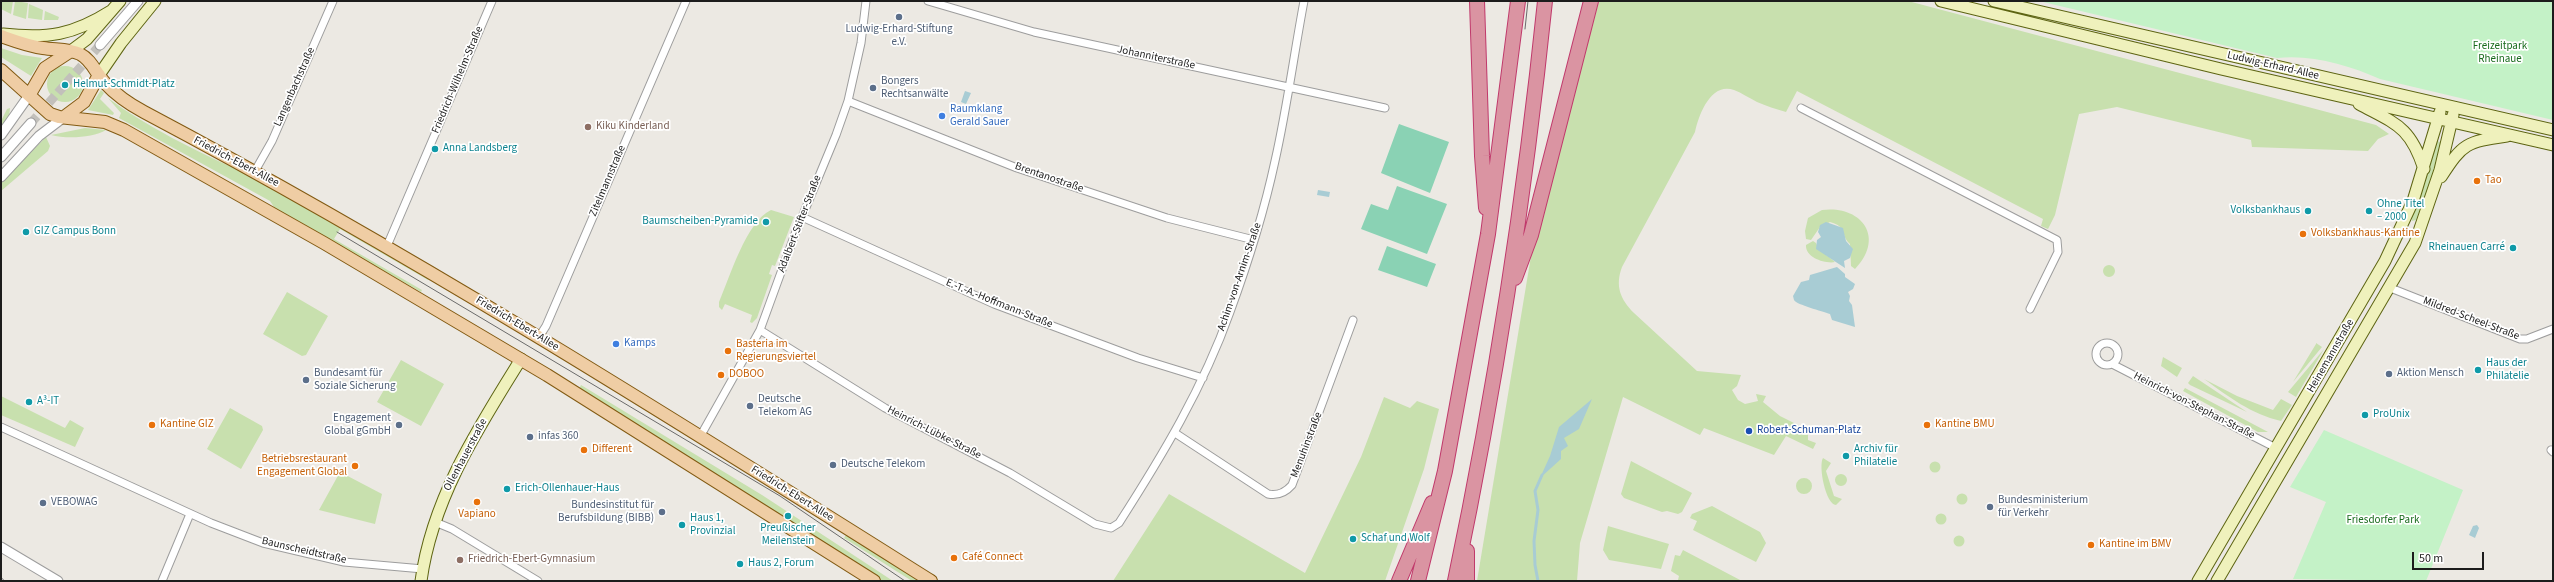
<!DOCTYPE html>
<meta charset="utf-8">
<style>
body{margin:0}
#map{position:relative;width:2554px;height:582px;overflow:hidden;background:#ece9e3;font-family:"Source Sans 3",sans-serif}
canvas{display:block}
.frame{position:absolute;inset:0;border:2px solid #1c1c1c;pointer-events:none}
.scale{position:absolute;left:2412px;top:552px;width:72px;height:18px;box-sizing:border-box;border:2px solid #1c1c1c;border-top:0;padding-left:5px;font-size:12px;line-height:14px;white-space:nowrap;color:#1c1c1c;-webkit-text-stroke:3px #fff;paint-order:stroke}
</style>
<div id="map">
<canvas width="2554" height="582"></canvas>
<div class="frame"></div>
<div class="scale">50 m</div>
</div>
<script>
const ctx = document.querySelector('canvas').getContext('2d');
ctx.lineJoin = 'round';
function paint(path, color) { ctx.fillStyle = color; ctx.fill(path, 'evenodd'); }
function trace(path, color, width, dash) { ctx.strokeStyle = color; ctx.lineWidth = width; ctx.lineCap = dash ? 'butt' : 'round'; ctx.setLineDash(dash || []); ctx.stroke(path); }
function write(font, color, halo, rows, align = 'center') {
  ctx.font = font + ' "Source Sans 3",sans-serif'; ctx.lineWidth = 3.5; ctx.setLineDash([]); ctx.textBaseline = 'middle'; ctx.strokeStyle = halo; ctx.fillStyle = color; for (const [text, x, y, turn = 0] of rows) {
    ctx.save(); ctx.translate(x, y); ctx.rotate((+turn || 0) * Math.PI / 180); ctx.textAlign = isNaN(turn) ? turn : align; if (halo) ctx.strokeText(text, 0, 0); ctx.fillText(text, 0, 0); ctx.restore();
  }
}
const grass = new Path2D(`
 M1,1h12l-2,13 -10,-5z
 M15,1l13,2 -2,16 -13,-4z
 M1599,1h309l468,124 13,9 -11,5 -10,12 -116,-4 -1,-7 -134,-33 -38,7 -24,101 -7,14 -7,-3 2,-7 -246,-128 -11,21c-10,-3 -20,-6 -29,-10 -8,-4 -15,-9 -23,-12 -23,-8 -35,24 -39,42l-73,135c-7,19 -2,32 12,46l63,58 44,4 -4,11 -5,4 6,10 7,4 13,-3 -2,-7 10,2 -3,6 17,14 24,12 4,5v7l8,3 -3,6 -27,-13 -12,19 -70,-27 -4,7 -77,-38 -43,146 -3,38h-100l54,-325z
 M29,4l14,6 -1,10 -14,-2z
 M45,11l14,6 -1,3h-14z
 M1,48l21,7 20,3 -11,18 -30,-19z
 M47 84a18 18 0 1 1 36 0a18 18 0 1 1-36 0Z
 M101,90l3,3 -4,6 14,14 -1,2 -25,-5z
 M108,98c36,27 91,55 133,73l189,106 -2,3 -88,-51 -6,10 88,51 -1,2 -145,-82 -6,-9 -151,-83 2,-5z
 M10,108l-1,9 -8,11v-7l6,-12z
 M85,128l21,2c-13,8 -40,9 -55,5z
 M46,137l4,9 -2,5 -47,40v-9z
 M2437,141l4,1 -12,45 -13,33 -4,1v-4z
 M771,210l23,7 -19,49 -3,-1 -3,9 3,1 -15,43 -5,5 -2,-1 2,-7 -27,-11 -3,6 -3,-3v-5c11,-25 27,-80 52,-92z
 M1822,210c39,-5 64,27 33,59l-4,-3 -1,-22c-10,-9 -2,-17 -20,-22l-10,5 -9,13 -5,-1 -1,-8 3,-13z
 M1813,241l3,2 3,6 16,13c-9,2 -30,-4 -29,-17z
 M2103 271a6 6 0 1 1 12 0a6 6 0 1 1-12 0Z
 M287,292l41,24 -22,39 -4,1 -39,-22z
 M2316,343l6,4 -29,35 23,-38z
 M2324,349l-28,48 -8,-5z
 M2163,357l19,11 -5,9 -16,-11z
 M401,360l43,24 -23,42 -44,-24z
 M2193,376l54,36 -57,-27 -2,-2z
 M2204,379l33,17 36,14 8,-11 11,6 -11,16c-30,-7 -52,-24 -77,-42z
 M581,385l181,110 131,86h-11l-303,-192z
 M2185,388l83,44h-10l-75,-41z
 M1,396l64,32 5,-8 14,8 -9,19 -74,-32z
 M1384,397l26,11 7,-7 22,8 -15,60 -39,112h-272l56,-87 136,79 56,-116z
 M230,408l32,18 1,4 -22,39 -34,-20z
 M1823,458l8,5 -5,8 8,25 8,3 -6,6c-10,0 -18,-39 -13,-47z
 M1631,461l61,32 -10,19 -4,2 -11,-3 -5,1 -38,-14 -3,-4z
 M1929.5 467a5.5 5.5 0 1 1 11 0a5.5 5.5 0 1 1-11 0Z
 M340,472l42,22 -7,30 -56,-14z
 M1835 480a6 6 0 1 1 12 0a6 6 0 1 1-12 0Z
 M1796 486a8 8 0 1 1 16 0a8 8 0 1 1-16 0Z
 M1956.5 499a5.5 5.5 0 1 1 11 0a5.5 5.5 0 1 1-11 0Z
 M1712,506l48,26 6,11 -10,19 -63,-32 4,-9 -7,-3 2,-4z
 M1935.5 519a5.5 5.5 0 1 1 11 0a5.5 5.5 0 1 1-11 0Z
 M1608,526l61,18 -8,25 -52,-9 -6,-10z
 M846,535l74,46h-8l-68,-43z
 M1953.5 541a5.5 5.5 0 1 1 11 0a5.5 5.5 0 1 1-11 0Z
 M1683,550l59,31h-62l-2,-1 1,-4 -8,-5 4,-16 5,1z`);
const park = new Path2D(`
 M2039,1h514v119l-173,-41c-31,-14 -69,-25 -103,-21z
 M2324,430l139,60 -37,91 -133,-2 33,-77 -36,-15z`);
const pitch = new Path2D(`
 M1399,124l50,18 -19,51 -49,-20z
 M1397,186l50,18 -20,50 -66,-25 10,-25 17,6z
 M1387,246l49,18 -9,23 -49,-17z`);
const water = new Path2D(`
 M965,91l6,2 -5,11 -5,-2z
 M1318,190l12,2 -1,5 -12,-2z
 M1826,222l17,6 3,13 7,8 -3,9 -6,3 1,7 -29,-19 1,-9 4,-3 -3,-5 2,-7z
 M1837,267l8,7v3l10,7 -2,5 -5,3 2,4 -1,5 3,4 3,22 -23,-7 -2,-6c-8,-3 -33,-9 -36,-14l-1,-4 8,-14 8,-2 1,-5z
 M1592,399l-13,30 -15,9 4,8 -7,5v8l-21,19 10,-22 9,-29z
 M2477,525l2,3 -4,10 -6,-3 4,-9z`);
const stream = new Path2D(`
 M1538,581l-3,-16 -1,-24 4,-31 -3,-19 7,-16`);
const tertiaryTunnel = new Path2D(`
 M31,123l69,-78`);
const minor = new Path2D(`
 M928,1l106,31 351,76
 M848,101l169,67 150,50 87,22
 M1801,108l256,132 1,12 -28,57
 M255,171l17,-30 61,-140
 M802,217l192,87 144,54 65,20
 M387,246l105,-245
 M2388,287l132,52h7l26,-10
 M760,330l125,78 125,65 85,51 16,4 8,-5c43,-67 84,-135 111,-211 18,-49 34,-100 45,-151 12,-53 19,-107 29,-160
 M539,337l7,-11 140,-325
 M2096 354a11 11 0 1 1 22 0a11 11 0 1 1-22 0Z
 M2112,364l164,84
 M1,427l210,96 52,20 81,19 79,7
 M1175,433l93,61c10,2 17,-1 24,-9l61,-165
 M701,435l59,-105 35,-96 41,-99 12,-34 13,-58 5,-42
 M2551,450l2,2
 M435,522l17,7 86,52
 M162,581l28,-67`);
const tertiary = new Path2D(`
 M100,45l38,-44
 M1,135l29,-41
 M1,157l30,-34
 M1,177l38,-41 25,-19
 M1,547l57,34`);
const secondary = new Path2D(`
 M1941,1l280,68 332,76
 M1994,1l559,129
 M3,34c45,5 70,1 108,-23
 M71,51l16,-12 33,-38
 M99,75l22,-32 34,-42
 M2359,104c37,20 51,22 65,65
 M2441,177c22,-34 25,-35 66,-41
 M421,581c11,-82 57,-153 100,-222
 M2198,581l187,-320 28,-60 27,-89
 M2217,581l198,-338 25,-73 13,-55`);
const primary = new Path2D(`
 M1,36c14,5 27,10 42,12 12,2 26,1 37,6 12,6 16,20 25,29 11,12 24,21 39,29 270,143 528,306 787,469
 M1,70l49,44 9,3 46,5 19,8 200,113 223,132 327,206
 M30,94l15,-26 26,-17
 M64,117l20,-15 15,-27`);
const motorway = new Path2D(`
 M1477,1l5,155 4,52
 M1515,278l16,-43 60,-234
 M1399,581l33,-78
 M1418,581l27,-110 43,-237 30,-233
 M1455,581c40,-191 70,-385 90,-580
 M1467,581v-30`);
const tram = new Path2D(`
 M1525,29l3,-28
 M337,232l443,264 125,85`);
const rail = new Path2D(`
 M1,580l1,1`);
const markers = [
 [899,17,4,"#5c6f8a"],
 [65,85,4,"#0f9aa8"],
 [873,88,4,"#5c6f8a"],
 [942,116,4,"#3f7fe0"],
 [588,127,4,"#8d6e63"],
 [435,149,4,"#0f9aa8"],
 [2477,181,4,"#e8710a"],
 [2308,211,4,"#0f9aa8"],
 [2369,211,4,"#0f9aa8"],
 [766,222,4,"#0f9aa8"],
 [26,232,4,"#0f9aa8"],
 [2303,234,4,"#e8710a"],
 [2513,248,4,"#0f9aa8"],
 [616,344,4,"#3f7fe0"],
 [728,351,4,"#e8710a"],
 [2478,370,4,"#0f9aa8"],
 [2389,374,4,"#5c6f8a"],
 [721,375,4,"#e8710a"],
 [306,380,4,"#5c6f8a"],
 [29,402,4,"#0f9aa8"],
 [750,406,4,"#5c6f8a"],
 [2365,415,4,"#0f9aa8"],
 [152,425,4,"#e8710a"],
 [399,425,4,"#5c6f8a"],
 [1927,425,4,"#e8710a"],
 [1749,431,4,"#1a4fb4"],
 [530,437,4,"#5c6f8a"],
 [584,450,4,"#e8710a"],
 [1846,456,4,"#0f9aa8"],
 [833,465,4,"#5c6f8a"],
 [355,466,4,"#e8710a"],
 [507,489,4,"#0f9aa8"],
 [477,502,4,"#e8710a"],
 [43,503,4,"#5c6f8a"],
 [1990,507,4,"#5c6f8a"],
 [662,512,4,"#5c6f8a"],
 [788,516,4,"#0f9aa8"],
 [682,525,4,"#0f9aa8"],
 [1353,539,4,"#0f9aa8"],
 [2091,545,4,"#e8710a"],
 [954,558,4,"#e8710a"],
 [460,560,4,"#8d6e63"],
 [740,564,4,"#0f9aa8"]
];
const serviceNames = [
 ["Ludwig-Erhard-Stiftung",899,30,"center"],
 ["e.V.",899,43,"center"],
 ["Bongers",881,82],
 ["Rechtsanwälte",881,95],
 ["Bundesamt für",314,374],
 ["Soziale Sicherung",314,387],
 ["Aktion Mensch",2397,374],
 ["Deutsche",758,400],
 ["Telekom AG",758,413],
 ["Engagement",391,419,"right"],
 ["Global gGmbH",391,432,"right"],
 ["infas 360",538,437],
 ["Deutsche Telekom",841,465],
 ["Bundesministerium",1998,501],
 ["für Verkehr",1998,514],
 ["VEBOWAG",51,503],
 ["Bundesinstitut für",654,506,"right"],
 ["Berufsbildung (BIBB)",654,519,"right"]
];
const parkNames = [
 ["Freizeitpark",2500,47],
 ["Rheinaue",2500,60],
 ["Friesdorfer Park",2383,521]
];
const streetNames = [
 ["Johanniterstraße",1156,58,12],
 ["Ludwig-Erhard-Allee",2273,66,13],
 ["Friedrich-Wilhelm-Straße",458,80,-67],
 ["Langenbachstraße",295,87,-66],
 ["Friedrich-Ebert-Allee",236,162,28],
 ["Brentanostraße",1049,178,19],
 ["Zitelmannstraße",608,181,-67],
 ["Adalbert-Stifter-Straße",800,224,-69],
 ["Achim-von-Arnim-Straße",1240,277,-71],
 ["E.-T.-A.-Hoffmann-Straße",999,304,22],
 ["Mildred-Scheel-Straße",2471,319,21],
 ["Friedrich-Ebert-Allee",517,324,31],
 ["Heinemannstraße",2331,356,-60],
 ["Heinrich-von-Stephan-Straße",2194,406,27],
 ["Heinrich-Lübke-Straße",934,433,27],
 ["Menuhinstraße",1307,445,-69],
 ["Ollenhauerstraße",466,455,-62],
 ["Friedrich-Ebert-Allee",792,494,32],
 ["Baunscheidtstraße",304,551,13]
];
const cultureNames = [
 ["Helmut-Schmidt-Platz",73,85],
 ["Anna Landsberg",443,149],
 ["Ohne Titel",2377,205],
 ["– 2000",2377,218],
 ["Volksbankhaus",2300,211,"right"],
 ["Baumscheiben-Pyramide",758,222,"right"],
 ["GIZ Campus Bonn",34,232],
 ["Rheinauen Carré",2505,248,"right"],
 ["Haus der",2486,364],
 ["Philatelie",2486,377],
 ["A³-IT",37,402],
 ["ProUnix",2373,415],
 ["Archiv für",1854,450],
 ["Philatelie",1854,463],
 ["Erich-Ollenhauer-Haus",515,489],
 ["Haus 1,",690,519],
 ["Provinzial",690,532],
 ["Preußischer",788,529,"center"],
 ["Meilenstein",788,542,"center"],
 ["Schaf und Wolf",1361,539],
 ["Haus 2, Forum",748,564]
];
const shopNames = [
 ["Raumklang",950,110],
 ["Gerald Sauer",950,123],
 ["Kamps",624,344]
];
const educationNames = [
 ["Kiku Kinderland",596,127],
 ["Friedrich-Ebert-Gymnasium",468,560]
];
const foodNames = [
 ["Tao",2485,181],
 ["Volksbankhaus-Kantine",2311,234],
 ["Basteria im",736,345],
 ["Regierungsviertel",736,358],
 ["DOBOO",729,375],
 ["Kantine GIZ",160,425],
 ["Kantine BMU",1935,425],
 ["Different",592,450],
 ["Betriebsrestaurant",347,460,"right"],
 ["Engagement Global",347,473,"right"],
 ["Vapiano",477,515,"center"],
 ["Kantine im BMV",2099,545],
 ["Café Connect",962,558]
];
const transitNames = [
 ["Robert-Schuman-Platz",1757,431]
];
paint(grass, '#c8e0ae');
paint(park, '#c4f2c7');
paint(pitch, '#8ad2b4');
paint(water, '#a8ccd4');
trace(stream, '#a8ccd4', 3);
trace(tertiaryTunnel, '#c2c0bb', 9, [9, 4.5]);
trace(minor, '#9d9d9d', 9);
trace(tertiary, '#9d9d9d', 11);
trace(secondary, '#5d6412', 13);
trace(primary, '#825a12', 14);
trace(motorway, '#c0396b', 16);
trace(minor, '#fff', 7);
trace(tertiary, '#fff', 9);
trace(secondary, '#eff1bc', 11);
trace(primary, '#efcda4', 12);
trace(motorway, '#da94a2', 14);
trace(tram, '#6a6a6a', 1);
trace(rail, '#6a6a6a', 4.5);
trace(rail, '#fff', 3, [9]);
for (const [x, y, r, color] of markers) { const dot = new Path2D(); dot.arc(x, y, r, 0, 2 * Math.PI); ctx.fillStyle = color; ctx.fill(dot); trace(dot, '#fff', 1.5); }
write('11px', '#4e5e75', '#fff', serviceNames, 'left');
write('11px', '#196b1d', '#fff', parkNames);
write('11px', '#1c1c1c', '#fff', streetNames);
write('11px', '#0d838f', '#fff', cultureNames, 'left');
write('11px', '#366cbe', '#fff', shopNames, 'left');
write('11px', '#785e54', '#fff', educationNames, 'left');
write('11px', '#c56008', '#fff', foodNames, 'left');
write('11px', '#164399', '#fff', transitNames, 'left');
</script>
